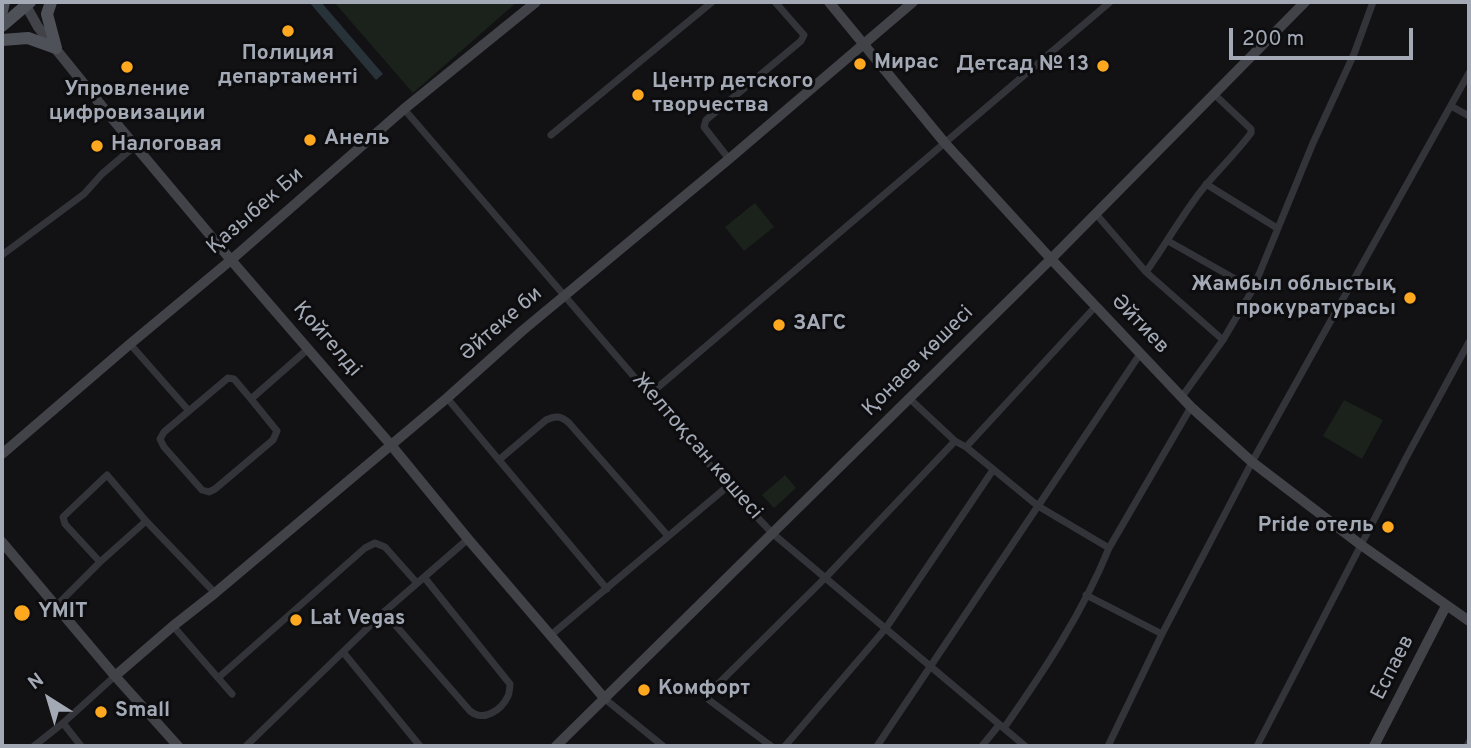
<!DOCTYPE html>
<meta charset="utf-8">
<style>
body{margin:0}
#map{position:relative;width:1471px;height:748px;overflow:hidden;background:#121214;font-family:Overpass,sans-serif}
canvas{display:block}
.frame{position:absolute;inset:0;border:4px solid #a3aab6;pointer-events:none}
.north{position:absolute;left:14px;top:664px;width:70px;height:70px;-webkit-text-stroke:5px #0d0d0f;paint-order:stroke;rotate:323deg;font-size:19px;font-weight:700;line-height:28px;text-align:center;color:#a3aab6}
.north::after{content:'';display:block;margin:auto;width:24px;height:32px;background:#a3aab6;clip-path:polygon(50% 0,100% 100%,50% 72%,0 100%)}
.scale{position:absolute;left:1229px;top:28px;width:184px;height:32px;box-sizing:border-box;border:4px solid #a3aab6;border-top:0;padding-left:9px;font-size:21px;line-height:24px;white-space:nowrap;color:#a3aab6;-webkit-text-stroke:5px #0d0d0f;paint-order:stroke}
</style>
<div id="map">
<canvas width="1471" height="748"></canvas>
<div class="frame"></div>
<div class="north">N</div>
<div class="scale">200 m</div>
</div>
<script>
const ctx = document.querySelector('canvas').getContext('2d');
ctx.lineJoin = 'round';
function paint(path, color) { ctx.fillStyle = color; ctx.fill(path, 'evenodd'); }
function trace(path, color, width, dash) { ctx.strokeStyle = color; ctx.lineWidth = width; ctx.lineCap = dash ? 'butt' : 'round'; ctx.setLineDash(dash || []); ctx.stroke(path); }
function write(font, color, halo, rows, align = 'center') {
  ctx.font = font + ' Overpass,sans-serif'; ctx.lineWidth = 6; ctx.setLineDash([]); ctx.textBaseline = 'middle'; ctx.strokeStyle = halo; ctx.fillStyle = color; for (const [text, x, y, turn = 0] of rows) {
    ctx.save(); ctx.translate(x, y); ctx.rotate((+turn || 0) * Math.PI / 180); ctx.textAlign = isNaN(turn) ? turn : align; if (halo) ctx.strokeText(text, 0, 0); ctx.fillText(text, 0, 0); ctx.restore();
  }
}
const green = new Path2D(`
 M334,2h183l-104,91z
 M755,203l19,24 -30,24 -19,-24z
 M1344,400l39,20 -21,39 -39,-23z
 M785,475l11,13 -22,20 -12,-13z`);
const water = new Path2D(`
 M309,2h12l62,72 -7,6z`);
const street = new Path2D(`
 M1451,106l18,10
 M404,109l324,377 44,47 253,213
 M551,135l161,-133
 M729,159l-25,-32 2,-7 95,-79 3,-6 -29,-33
 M1206,184l71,44
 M1096,214l50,58 77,68
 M1168,241l85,48
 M2,255l82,-61 18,-20 34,-29
 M1146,272c20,-28 37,-59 59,-86 15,-18 32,-34 46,-53v-4l-37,-35
 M130,344l59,67
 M650,394l460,-392
 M447,398l160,191
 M1181,398l42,-58 30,-51 60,-146 41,-89 19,-52
 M251,399l26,32 -4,9 -58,49 -6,3 -7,-2 -38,-43 -4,-8 4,-7 64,-54 6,1 17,20 57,-50
 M910,399l45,42 11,6 72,59 71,42
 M966,447l129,-140
 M500,459l46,-39c10,-5 15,-4 23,3l99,113
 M100,562l-35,-38 -2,-7 44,-42 39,46 69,72
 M1086,595l76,39
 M56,606l44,-44 46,-41
 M384,612l86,99c13,11 31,0 38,-15 1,-1 2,-10 2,-12l-86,-107
 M173,626l59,68
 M551,635l177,-149
 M343,652l77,94
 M218,678l147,-130 10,-5 10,4 32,36
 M605,699l58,47
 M63,723l18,23
 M1004,728c40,-57 79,-116 105,-180l82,-141
 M34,746l29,-23 52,-47
 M246,746l138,-134 84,-73
 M771,746l-62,-46 -1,-6 118,-117 129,-136
 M785,746l101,-118 107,-158
 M877,746l263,-392
 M982,746l17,-21
 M1108,746l54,-112 90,-172 217,-389
 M1257,746l150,-290 62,-114
 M1467,746l2,-4`);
const secondary = new Path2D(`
 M24,2l14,25 67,83 126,150 160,185 77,94 137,160
 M829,2l115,140 107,117 140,148 61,55 109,83 108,76
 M2,454l128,-110 101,-84 173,-151 132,-107
 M2,542l113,134 63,70
 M115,676l58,-50 42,-33 232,-195 75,-67 207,-172 184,-157
 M556,746l495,-487 254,-257
 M1374,746l72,-140`);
const primary = new Path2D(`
 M51,2l-4,12 9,34
 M2,11l2,-9
 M2,26l28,-24
 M2,40l26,-2 28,10`);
const markers = [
 [288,31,7,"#fea820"],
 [860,64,7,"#fea820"],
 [1103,66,7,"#fea820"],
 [127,67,7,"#fea820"],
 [638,95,7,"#fea820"],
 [310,140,7,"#fea820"],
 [97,146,7,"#fea820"],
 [1410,298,7,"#fea820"],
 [779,325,7,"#fea820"],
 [1388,527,7,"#fea820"],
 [22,613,9,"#fea820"],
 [296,620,7,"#fea820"],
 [644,690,7,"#fea820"],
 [101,712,7,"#fea820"]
];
const poiNames = [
 ["Полиция",288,55,"center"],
 ["департаменті",288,79,"center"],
 ["Мирас",874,64],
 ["Детсад № 13",1089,66,"right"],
 ["Центр детского",652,83],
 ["творчества",652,107],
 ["Упровление",127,91,"center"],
 ["цифровизации",127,115,"center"],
 ["Анель",324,140],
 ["Налоговая",111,146],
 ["Жамбыл облыстық",1396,286,"right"],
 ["прокуратурасы",1396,310,"right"],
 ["ЗАГС",793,325],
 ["Pride отель",1374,527,"right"],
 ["YMIT",38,613],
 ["Lat Vegas",310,620],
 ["Комфорт",658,690],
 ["Small",115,712]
];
const streetNames = [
 ["Қазыбек Би",256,212,-41],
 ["Әйтеке би",502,325,-41],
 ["Әйтиев",1139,325,46],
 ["Қойгелді",326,340,49],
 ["Қонаев көшесі",919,362,-45],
 ["Желтоқсан көшесі",696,447,49],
 ["Еспаев",1394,668,-63]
];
paint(green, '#1a221b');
paint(water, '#283239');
trace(street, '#333439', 7);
trace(secondary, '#414349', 10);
trace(primary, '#4f5159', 12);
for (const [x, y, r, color] of markers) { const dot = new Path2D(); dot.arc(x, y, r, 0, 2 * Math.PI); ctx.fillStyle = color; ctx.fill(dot); trace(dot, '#0d0d0f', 2.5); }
write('bold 21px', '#a3aab6', '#0d0d0f', poiNames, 'left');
write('21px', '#a3aab6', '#0d0d0f', streetNames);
</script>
